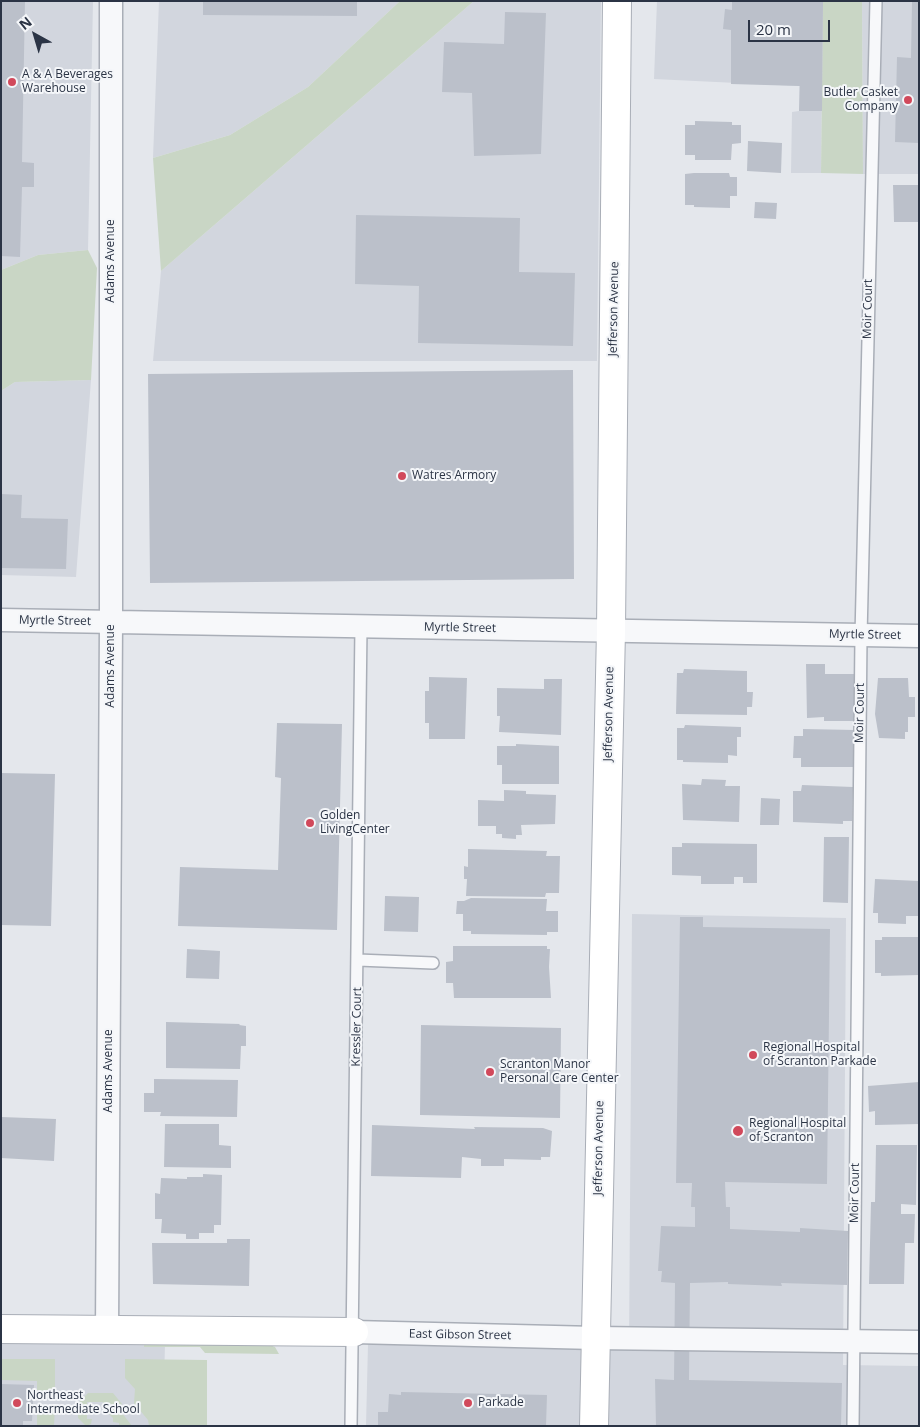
<!DOCTYPE html>
<style>
body{margin:0}
#map{position:relative;width:920px;height:1427px;overflow:hidden;background:#e4e7ec;font-family:"Open Sans",sans-serif}
canvas{display:block}
.frame{position:absolute;inset:0;border:2px solid #2b3445;pointer-events:none}
.north{position:absolute;left:10px;top:10px;width:50px;height:50px;-webkit-text-stroke:4px #f4f6f9;paint-order:stroke;rotate:321deg;font-size:14px;font-weight:700;line-height:20px;text-align:center;color:#2b3445}
.north::after{content:'';display:block;margin:auto;width:18px;height:22px;background:#2b3445;clip-path:polygon(50% 0,100% 100%,50% 72%,0 100%)}
.scale{position:absolute;left:748px;top:20px;width:82px;height:22px;box-sizing:border-box;border:2px solid #2b3445;border-top:0;padding-left:6px;font-size:15px;line-height:18px;white-space:nowrap;color:#2b3445;-webkit-text-stroke:4px #f4f6f9;paint-order:stroke}
</style>
<div id="map">
<canvas width="920" height="1427"></canvas>
<div class="frame"></div>
<div class="north">N</div>
<div class="scale">20 m</div>
</div>
<script>
const ctx = document.querySelector('canvas').getContext('2d');
ctx.lineJoin = 'round';
function paint(path, color) { ctx.fillStyle = color; ctx.fill(path, 'evenodd'); }
function trace(path, color, width, dash) { ctx.strokeStyle = color; ctx.lineWidth = width; ctx.lineCap = dash ? 'butt' : 'round'; ctx.setLineDash(dash || []); ctx.stroke(path); }
function write(font, color, halo, rows, align = 'center') {
  ctx.font = font + ' "Open Sans",sans-serif'; ctx.lineWidth = 4; ctx.setLineDash([]); ctx.textBaseline = 'middle'; ctx.strokeStyle = halo; ctx.fillStyle = color; for (const [text, x, y, turn = 0] of rows) {
    ctx.save(); ctx.translate(x, y); ctx.rotate((+turn || 0) * Math.PI / 180); ctx.textAlign = isNaN(turn) ? turn : align; if (halo) ctx.strokeText(text, 0, 0); ctx.fillText(text, 0, 0); ctx.restore();
  }
}
const built = new Path2D(`
 M1,1h92l-5,249 -50,5 -37,15z
 M159,1h241l-92,86 -78,48 -77,23z
 M474,1h127l-4,360h-444l8,-90z
 M657,1h166l-2,172h-30l1,-61 7,-1v-25l-145,-7z
 M862,1h57v173h-56z
 M91,380l-15,197 -75,-2v-184l14,-9z
 M632,914l214,4 -3,447 76,1v60h-553l2,-82 261,6z
 M1,1341l164,2 -2,83h-162z`);
const green = new Path2D(`
 M400,1h74l-313,270 -8,-113 77,-23 78,-48z
 M823,1h39l1,173 -42,-1z
 M88,250l9,18 -6,112 -76,2 -14,9v-121l37,-15z
 M144,1343l126,2 5,2 4,7 -74,-1 -5,-6h-56z
 M1,1359h54v36l-18,-1v-13l-36,-1z
 M125,1359l82,1v66h-58l-1,-6 -14,-17 1,-14 -10,-11z
 M88,1393h25l9,11v9l10,13h-13v-3l-6,-1v-4l-10,-10v-6h-16v17h5l-1,5 -5,2 -8,-8v-15z
 M55,1406l-1,20h-17v-19z`);
const building = new Path2D(`
 M1,1h24l-3,161 12,1v24h-12l-2,70 -19,-1z
 M203,1h154v15l-154,-1z
 M732,1h91l-1,110h-23l1,-25 -69,-2v-54l-8,-1 2,-20 7,1z
 M912,1h7v142l-24,-1 2,-85 14,1z
 M505,12l41,1 -5,141 -67,2 -2,-63 -30,-1 2,-50 60,2z
 M695,121l37,1v3h9v18l-9,1 -1,16h-36v-5h-10v-30h10z
 M748,141l34,2 -1,30 -34,-2z
 M694,173h35l1,4h7v19h-7v12l-36,-1v-2h-9v-31z
 M893,185h26v37h-25z
 M755,202l22,1 -1,16 -22,-1z
 M356,215l164,3 -1,54 56,1 -2,73 -155,-3 1,-57 -64,-2z
 M573,370l1,209 -424,4 -2,-209z
 M1,494l21,1 -1,23 47,1 -2,50 -65,-1z
 M806,664h19v10h31v47h-32v-4l-17,1z
 M684,669l63,2v21h6l-1,15h-5v8l-71,-1 1,-41h6z
 M429,677l38,1 -2,61h-36v-16h-4v-32h4z
 M878,678h30l1,19h6v20h-7v15h-3v7l-26,-1 -4,-24z
 M544,679h18l-1,56 -62,-3 1,-16h-3v-28l47,1z
 M277,723l65,1 -5,206 -159,-4 2,-59 98,3 3,-92 -6,-1z
 M685,725l56,2v10h-4v19l-9,-1v8l-45,-1v-2h-6v-32h7z
 M803,729l52,1 -1,37h-53v-9h-8l1,-22h9z
 M516,744l43,2v38h-57v-19h-5v-19h19z
 M1,773l54,1 -4,152 -50,-1z
 M702,779l24,1 -1,6h15l-1,36 -56,-2 -1,-36 19,1z
 M802,785l51,2 -1,34h-9v3l-50,-2v-31h8z
 M504,790l22,1v3l30,1 -1,29 -34,1 1,10h-6v4l-14,-1v-4h-6v-8h-18v-26l26,1z
 M761,798l19,1 -1,26h-19z
 M824,837h25l-1,66 -25,-1z
 M682,843l75,1v39h-14v-6h-9v7h-33v-8l-29,-1v-28h10z
 M468,849l79,2 -1,5h14l-1,37h-13l-1,4 -79,-1 1,-17h-3v-13l4,1z
 M875,879l44,2v35h-13v8l-28,-1v-10h-5z
 M385,896l34,1 -1,35 -34,-1z
 M471,898l76,1 -1,12h12v21h-11v3l-76,-1v-3h-8v-17h-7l1,-13h7z
 M680,917h23v10l127,2 -3,255 -102,-2 1,25h4v22l70,3v-4l48,3 -1,54 -66,-2 1,3 -54,-2v-2l-38,1 -1,97 153,3 -1,43h-185l-1,-47 19,1 1,-97 -14,-1 1,-11h-4l3,-45 34,1v-20h-4l1,-24h-16z
 M882,937h37v38l-38,1v-3h-6v-33h7z
 M453,946h94v3h3l-1,18 2,31h-97l-1,-15h-7v-21l7,-1z
 M187,949l33,2 -1,28 -33,-1z
 M166,1022l74,2 -1,1 7,1v20h-5l-1,23 -74,-1z
 M421,1025l140,3 -1,90 -140,-3z
 M154,1079l84,1 -1,37 -77,-1 1,-4h-17v-19h10z
 M919,1082v42l-44,1v-14l-6,1 -1,-26z
 M1,1117l55,2 -2,42 -53,-3z
 M165,1124h54v21l12,1v22l-67,-1z
 M372,1125l103,4 -1,-2 69,1 9,3 -2,26h-9v3l-37,-1v7h-23v-7l-19,-2 -1,21 -90,-2z
 M876,1145h41l-1,60 -15,-1v10h14l-1,29h-9l-1,41h-35l2,-82h4z
 M203,1174l19,1 -1,50h-7v8h-15v6h-13v-5l-25,-1 1,-14h-7v-26l5,1 1,-16 26,1v-2h16z
 M227,1239h23l-1,47 -96,-2 -1,-41h75z
 M1,1384l33,1 -2,36h-9v5h-22z
 M401,1392l146,3 -1,31h-168v-14h10l1,-18 12,1z`);
const lane = new Path2D(`
 M358,960l75,3
 M351,1426l10,-799
 M853,1426l8,-790 15,-635`);
const street = new Path2D(`
 M1,620l918,16
 M107,1331l4,-709v-621
 M354,1332l241,6 324,4`);
const secondary = new Path2D(`
 M1,1329l353,3
 M594,1426l17,-796 6,-629`);
const markers = [
 [12,82,5,"#d1495b"],
 [908,100,5,"#d1495b"],
 [402,476,5,"#d1495b"],
 [310,823,5,"#d1495b"],
 [753,1055,5,"#d1495b"],
 [490,1072,5,"#d1495b"],
 [738,1131,6,"#d1495b"],
 [17,1403,5,"#d1495b"],
 [468,1403,5,"#d1495b"]
];
const poiNames = [
 ["A & A Beverages",22,75],
 ["Warehouse",22,89],
 ["Butler Casket",898,93,"right"],
 ["Company",898,107,"right"],
 ["Watres Armory",412,476],
 ["Golden",320,816],
 ["LivingCenter",320,830],
 ["Regional Hospital",763,1048],
 ["of Scranton Parkade",763,1062],
 ["Scranton Manor",500,1065],
 ["Personal Care Center",500,1079],
 ["Regional Hospital",749,1124],
 ["of Scranton",749,1138],
 ["Northeast",27,1396],
 ["Intermediate School",27,1410],
 ["Parkade",478,1403]
];
const streetNames = [
 ["Adams Avenue",111,261,-90],
 ["Jefferson Avenue",614,309,-89],
 ["Moir Court",868,309,-89],
 ["Myrtle Street",55,621,1],
 ["Myrtle Street",460,628,1],
 ["Myrtle Street",865,635,1],
 ["Adams Avenue",111,666,-90],
 ["Moir Court",860,713,-89],
 ["Jefferson Avenue",609,714,-89],
 ["Kressler Court",357,1027,-89],
 ["Adams Avenue",109,1071,-90],
 ["Jefferson Avenue",599,1148,-89],
 ["Moir Court",855,1193,-89],
 ["East Gibson Street",460,1335,1]
];
paint(built, '#d2d6de');
paint(green, '#c9d6c5');
paint(building, '#bbc0ca');
trace(lane, '#a9aeb7', 14);
trace(street, '#a9aeb7', 25);
trace(secondary, '#a9aeb7', 30);
trace(lane, '#f7f8fa', 11);
trace(street, '#f7f8fa', 22);
trace(secondary, '#fff', 28);
for (const [x, y, r, color] of markers) { const dot = new Path2D(); dot.arc(x, y, r, 0, 2 * Math.PI); ctx.fillStyle = color; ctx.fill(dot); trace(dot, '#f4f6f9', 2); }
write('12px', '#2b3445', '#f4f6f9', poiNames, 'left');
write('12px', '#2b3445', '#f4f6f9', streetNames);
</script>
